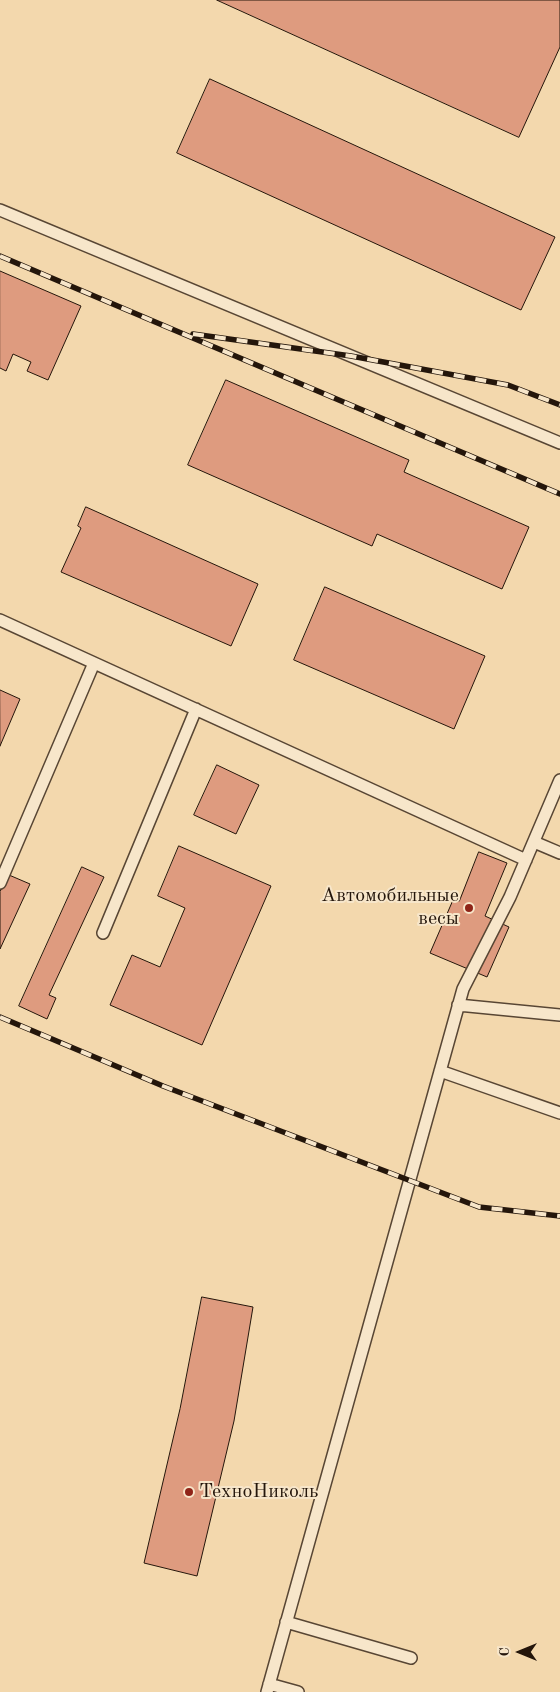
<!DOCTYPE html>
<meta charset="utf-8">
<style>
body{margin:0}
#map{position:relative;width:560px;height:1692px;overflow:hidden;background:#f3d8ad;font-family:"Old Standard TT",serif}
canvas{display:block}
.north{position:absolute;left:495px;top:1627px;width:50px;height:50px;-webkit-text-stroke:4px #f7e6ca;paint-order:stroke;rotate:270deg;font-size:14px;font-weight:700;line-height:20px;text-align:center;color:#24160b}
.north::after{content:'';display:block;margin:auto;width:18px;height:22px;background:#24160b;clip-path:polygon(50% 0,100% 100%,50% 72%,0 100%)}
</style>
<div id="map">
<canvas width="560" height="1692"></canvas>
<div class="north">С</div>
</div>
<script>
const ctx = document.querySelector('canvas').getContext('2d');
ctx.lineJoin = 'round';
function paint(path, color) { ctx.fillStyle = color; ctx.fill(path, 'evenodd'); }
function trace(path, color, width, dash) { ctx.strokeStyle = color; ctx.lineWidth = width; ctx.lineCap = dash ? 'butt' : 'round'; ctx.setLineDash(dash || []); ctx.stroke(path); }
function write(font, color, halo, rows, align = 'center') {
  ctx.font = font + ' "Old Standard TT",serif'; ctx.lineWidth = 4; ctx.setLineDash([]); ctx.textBaseline = 'middle'; ctx.strokeStyle = halo; ctx.fillStyle = color; for (const [text, x, y, turn = 0] of rows) {
    ctx.save(); ctx.translate(x, y); ctx.rotate((+turn || 0) * Math.PI / 180); ctx.textAlign = isNaN(turn) ? turn : align; if (halo) ctx.strokeText(text, 0, 0); ctx.fillText(text, 0, 0); ctx.restore();
  }
}
const building = new Path2D(`
 M217,0h343v47l-41,90z
 M210,79l345,158 -34,73 -344,-157z
 M0,271l81,35 -33,74 -21,-9 4,-9 -18,-8 -7,17 -6,-3z
 M226,380l183,80 -5,12 125,55 -27,62 -125,-55 -5,12 -184,-81z
 M86,507l172,77 -27,62 -170,-74 20,-44 -3,-2z
 M325,587l160,69 -31,73 -160,-69z
 M0,690l20,9 -20,47z
 M217,765l42,20 -23,49 -42,-19z
 M179,846l92,40 -69,159 -92,-40 22,-50 28,12 25,-59 -27,-12z
 M479,852l28,11 -22,53 24,11 -22,50 -57,-24 23,-53 6,1z
 M82,867l22,10 -55,118 7,3 -9,21 -28,-13z
 M9,875l21,9 -30,65v-57z
 M202,1297l51,10 -19,114 -37,155 -53,-13 36,-154z`);
const lane = new Path2D(`
 M0,210l560,233
 M0,620l526,240
 M534,842l26,11
 M0,883l94,-220
 M103,933l93,-224
 M458,1005l102,10
 M440,1071l120,42
 M286,1622l125,36
 M269,1684l29,8
 M267,1692l196,-703 47,-92 50,-117`);
const rail = new Path2D(`
 M0,256l560,238
 M193,334l158,22 157,29 52,20
 M0,1017l163,69 316,121 81,9`);
const markers = [
 [469,908,5,"#8f2418"],
 [189,1492,5,"#8f2418"]
];
const poiNames = [
 ["Автомобильные",459,896],
 ["весы",459,919],
 ["ТехноНиколь",199,1492,"left"]
];
paint(building, '#de9b7f');
trace(building, '#24160b', 1);
trace(lane, '#584634', 14);
trace(lane, '#f7e6ca', 11);
trace(rail, '#24160b', 5.5);
trace(rail, '#f7e6ca', 4, [11]);
for (const [x, y, r, color] of markers) { const dot = new Path2D(); dot.arc(x, y, r, 0, 2 * Math.PI); ctx.fillStyle = color; ctx.fill(dot); trace(dot, '#f7e6ca', 2); }
write('20px', '#24160b', '#f7e6ca', poiNames, 'right');
</script>
